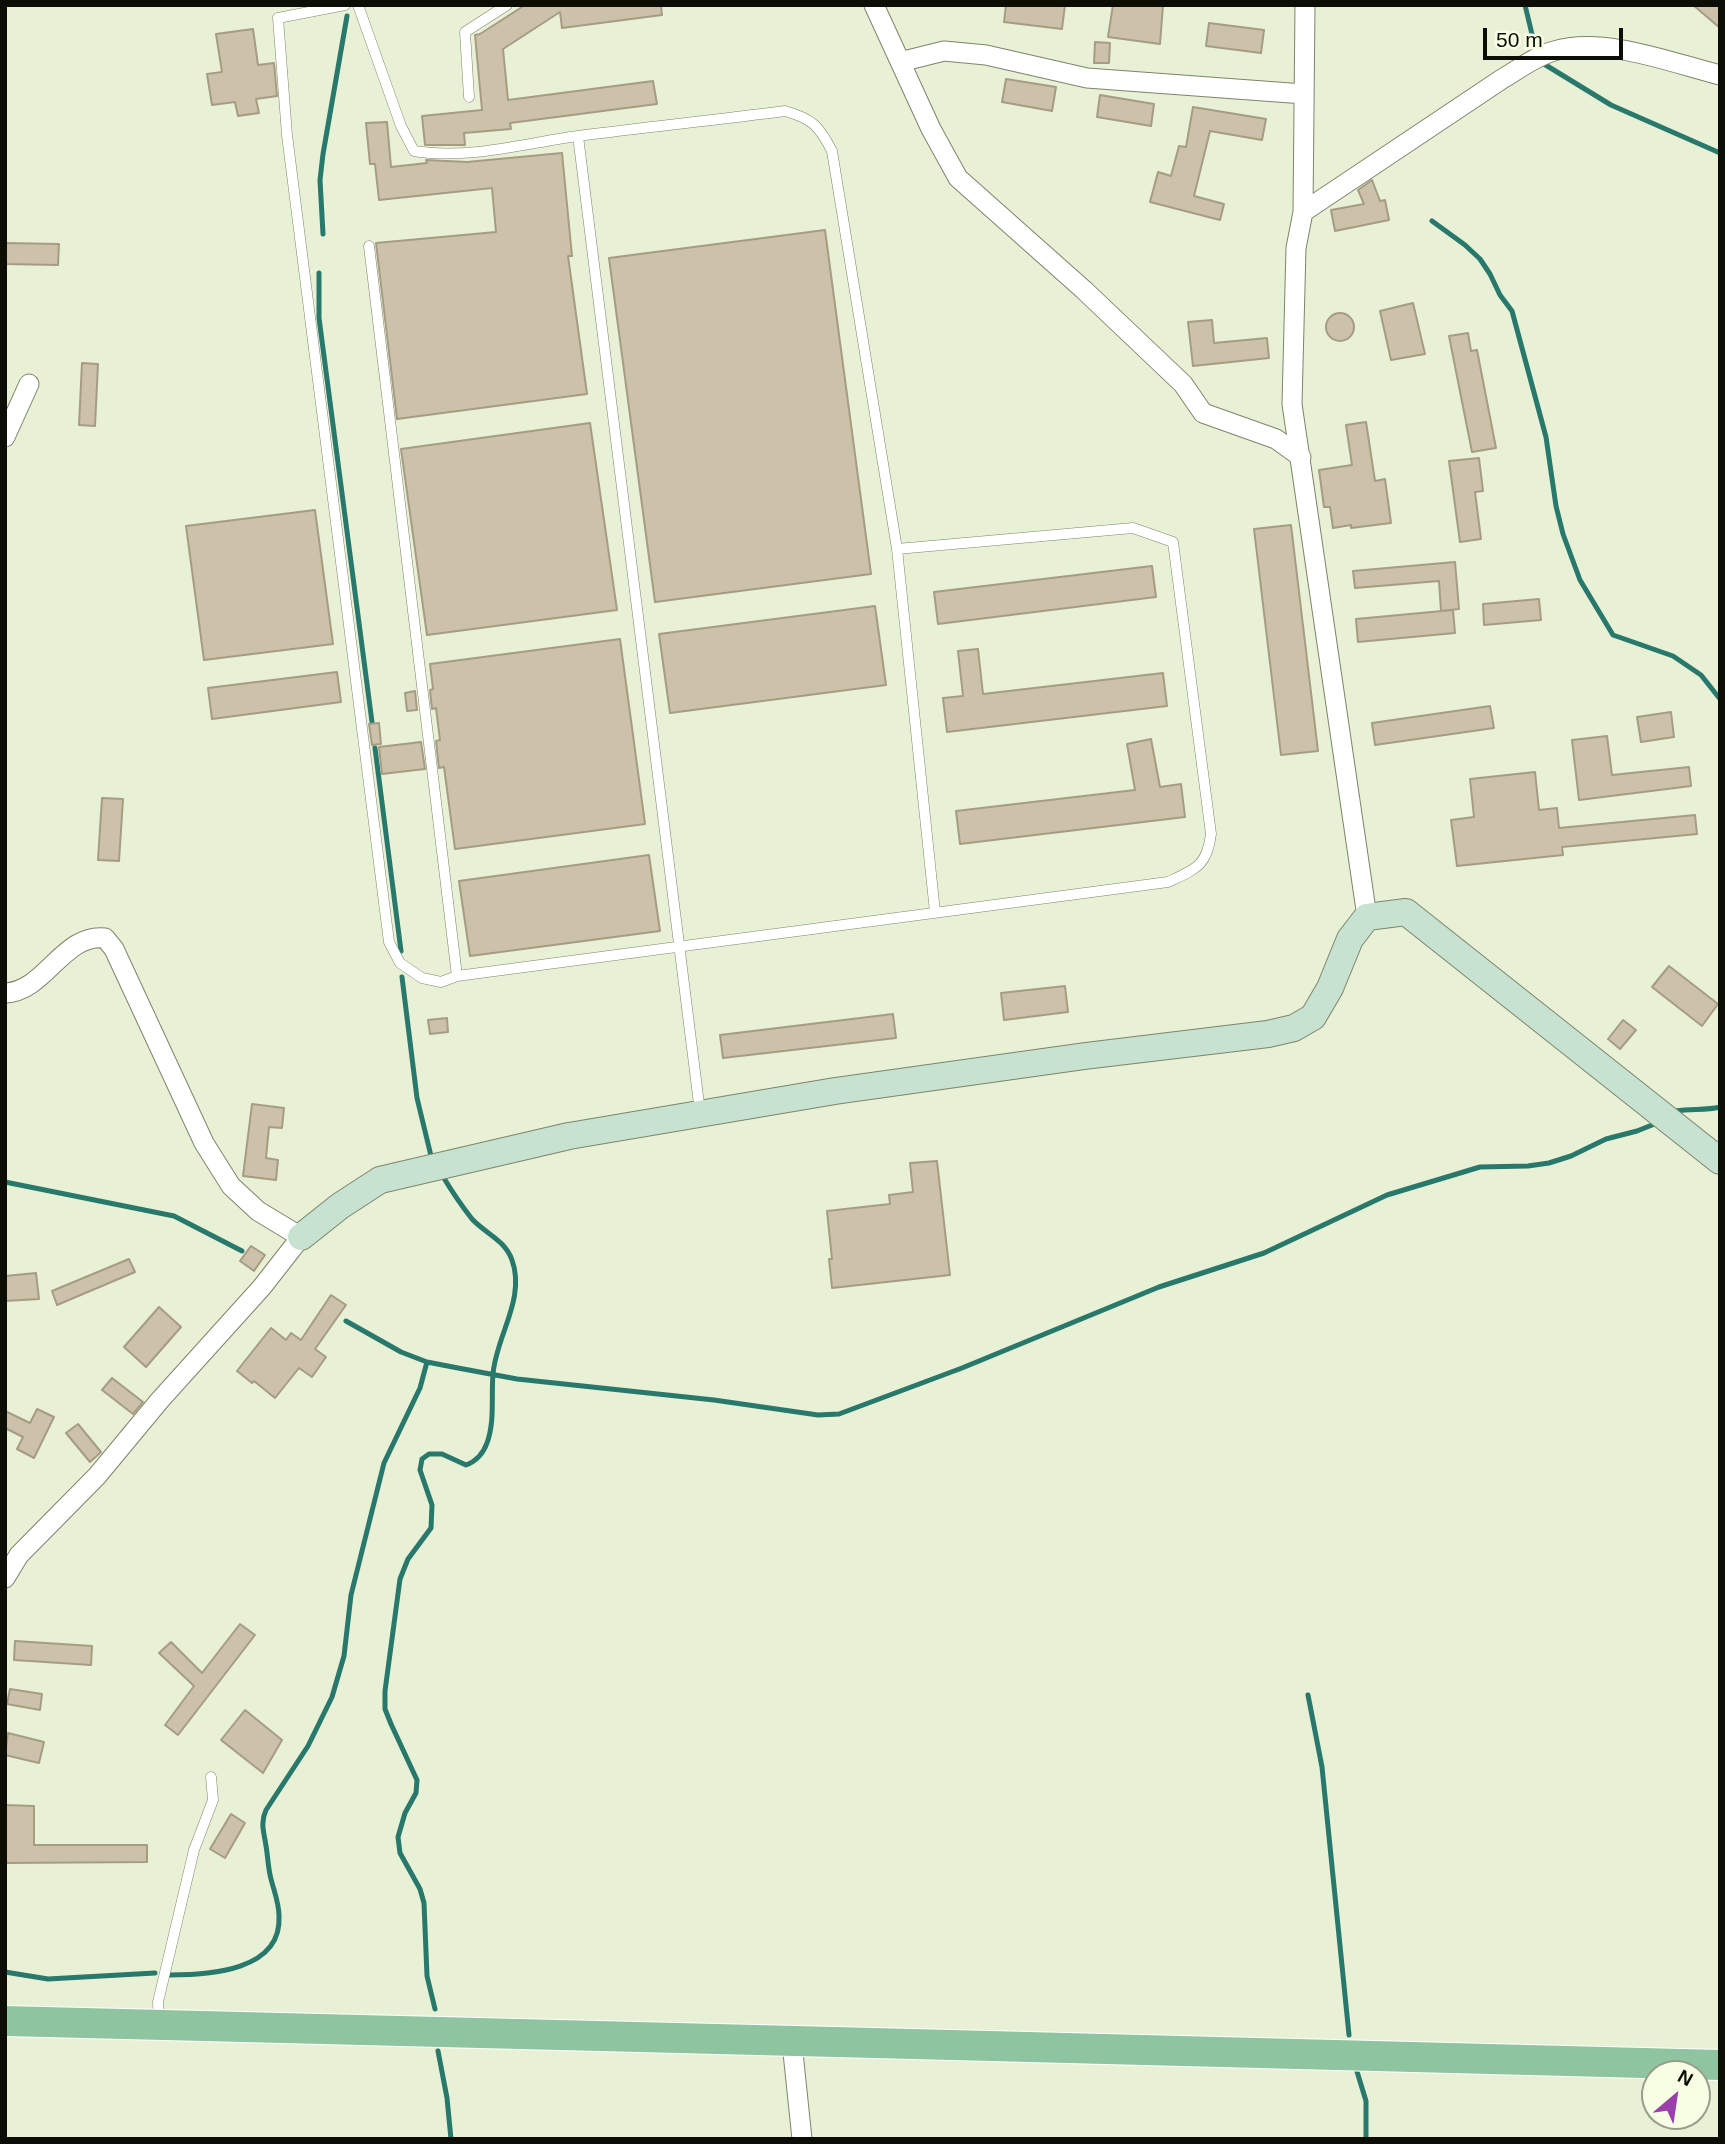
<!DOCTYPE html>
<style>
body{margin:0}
#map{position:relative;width:1725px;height:2144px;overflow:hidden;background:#e8f0d5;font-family:Arial,sans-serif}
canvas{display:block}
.frame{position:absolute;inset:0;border:7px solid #0c0e06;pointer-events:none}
.north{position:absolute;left:1641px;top:2060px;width:70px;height:70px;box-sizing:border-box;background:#f6fee3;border:2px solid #989e8b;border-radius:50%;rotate:29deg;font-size:19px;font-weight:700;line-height:28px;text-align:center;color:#0c0e06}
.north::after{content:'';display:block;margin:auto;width:24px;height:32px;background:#9b40ab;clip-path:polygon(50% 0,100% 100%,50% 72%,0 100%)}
.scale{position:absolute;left:1483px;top:28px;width:140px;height:32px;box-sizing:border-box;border:4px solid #0c0e06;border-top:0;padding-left:9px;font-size:21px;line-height:24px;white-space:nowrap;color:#0c0e06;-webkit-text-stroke:5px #f6fee3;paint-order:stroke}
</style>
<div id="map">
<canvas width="1725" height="2144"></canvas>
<div class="frame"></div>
<div class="north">N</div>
<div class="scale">50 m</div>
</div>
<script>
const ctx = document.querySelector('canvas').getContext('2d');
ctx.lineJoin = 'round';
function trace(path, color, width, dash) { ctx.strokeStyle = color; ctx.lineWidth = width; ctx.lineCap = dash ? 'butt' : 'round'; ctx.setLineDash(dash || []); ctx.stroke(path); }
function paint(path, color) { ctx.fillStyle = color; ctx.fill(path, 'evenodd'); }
const stream = new Path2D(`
 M1525,5l11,46
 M1544,64l67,41 109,48
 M1432,221l33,24 15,14 10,15 10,21 12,16 34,126 10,69 7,28 17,46 33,55 60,21 28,19 19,24
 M323,234l-3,-54 3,-26 24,-138
 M319,273v45l53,404
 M375,748l26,203
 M402,977l15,121 15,62
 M1676,1111c15,-3 29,0 44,-4
 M5,1182l169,34 68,35
 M346,1321l55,31 26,10 31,6 59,11 197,21 104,15 21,-1 123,-46 197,-81 105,-34 123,-58 93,-28 48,-1 21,-3 22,-7 35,-17 31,-8 20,-8
 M1308,1695l14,72 27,268
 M5,1972l43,7 107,-6
 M169,1975c40,0 113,-4 110,-59 0,-13 -5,-25 -8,-37 -3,-11 -3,-22 -5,-33 -2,-14 -6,-23 0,-36l42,-64 24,-49 12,-41 7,-61 33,-132 36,-75 7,-26
 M435,2009l-8,-33 -3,-73 -4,-14 -20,-36 -2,-16 7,-24 11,-20 1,-13 -26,-56 -6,-15v-18l15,-112 8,-20 23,-31 1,-23 -12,-35 2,-11 7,-5h13l24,11c11,-4 17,-11 21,-22 8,-22 4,-46 6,-69 3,-38 33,-75 19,-114 -7,-20 -26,-26 -40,-41 -11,-14 -21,-29 -30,-44
 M438,2051l9,47 4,41
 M1355,2065l11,36v38`);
const building = new Path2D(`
 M525,5h136l1,10 -100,13 -2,-16 -57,37 5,51 145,-19 4,23 -147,19 1,6 -47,4 1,12h-40l-3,-29 60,-6 -7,-75 5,-1z
 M1006,5h59l-3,24 -58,-7z
 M1113,5h50l-3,39 -52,-7z
 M1693,5h27v23z
 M1209,23l55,7 -3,23 -55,-7z
 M253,29l5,36 16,-2 3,33 -21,3 3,14 -21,3 -3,-14 -23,3 -5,-31 15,-2 -6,-38z
 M1095,42l15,1 -1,20h-15z
 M1006,79l50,8 -4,24 -50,-9z
 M1100,95l54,9 -3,22 -54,-9z
 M1193,107l73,12 -4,21 -52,-9 -16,65 30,8 -4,16 -70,-18 8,-30 13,4 8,-30 7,1z
 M387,122l4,45 36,-4 -1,-3 41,2 95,-9 10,103h-4l19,138 -190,25 -21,-176 120,-11 -4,-44 -113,12 -4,-36h-5l-4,-41z
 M1372,180l8,21 5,-1 4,20 -54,11 -4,-21 33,-6 -6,-14z
 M825,230l46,344 -216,28 -46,-344z
 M5,243l54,1 -1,21 -53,-1z
 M1413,303l12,51 -34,6 -11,-49z
 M1326 327a14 14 0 1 1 28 0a14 14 0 1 1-28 0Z
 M1212,320l2,23 53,-5 2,20 -76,8 -5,-44z
 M1468,333l3,18 6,-1 19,98 -24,4 -23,-116z
 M82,363l16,1 -3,62 -16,-1z
 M1366,422l9,59 10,-2 6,44 -40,5v-3l-18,3 -3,-21h-6l-5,-37 33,-5 -6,-40z
 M590,423l27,187 -190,25 -26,-186z
 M1479,458l4,33 -8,1 6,47 -21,3 -11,-81z
 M315,510l18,134 -129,16 -18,-134z
 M1291,525l27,226 -37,4 -27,-226z
 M1455,562l4,47 -18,2 -2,-30 -84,7 -2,-17z
 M1152,566l4,31 -218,27 -4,-32z
 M1539,599l2,21 -57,5 -1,-21z
 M875,606l11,79 -216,28 -11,-79z
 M1453,610l2,23 -97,9 -2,-23z
 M620,639l25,185 -190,25 -11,-82 -5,1 -3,-27 4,-1 -4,-32 -4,1 -2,-19 3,-1 -3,-25z
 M978,649l5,45 180,-21 4,33 -220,26 -4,-34 20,-2 -5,-45z
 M337,672l4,30 -129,17 -4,-31z
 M415,691l2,19 -10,1 -2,-18z
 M1490,706l4,22 -119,17 -3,-22z
 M1671,712l3,25 -33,5 -4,-25z
 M379,723l2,21 -9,1 -3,-21z
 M1607,736l5,39 77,-8 2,19 -112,14 -7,-60z
 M1151,739l9,48 21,-3 4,33 -225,27 -4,-33 179,-21 -8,-46z
 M421,742l4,27 -43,5 -3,-27z
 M1535,772l4,38 18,-2 2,20 136,-13 2,19 -135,13 1,8 -106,11 -6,-46 23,-3 -4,-38z
 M102,798l21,1 -4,62 -21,-1z
 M649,855l11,76 -190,25 -11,-75z
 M1669,966l49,38 -16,22 -50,-39z
 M1065,986l3,26 -64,8 -3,-27z
 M893,1014l3,24 -173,20 -3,-23z
 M447,1018l1,14 -18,2 -2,-14z
 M1623,1020l13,10 -16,19 -12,-10z
 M252,1104l32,4 -2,20 -13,-1 -3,31 12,2 -2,20 -33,-4z
 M937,1161l13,114 -118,13 -3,-29h3l-5,-48 63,-7 -1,-9 24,-3 -3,-29z
 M251,1246l14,9 -11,16 -14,-10z
 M129,1259l6,13 -78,33 -5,-14z
 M36,1273l3,26 -34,2v-25z
 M331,1295l15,10 -31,44 11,8 -14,20 -13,-9 -24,30 -21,-17 -2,2 -15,-12 34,-43 15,12 5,-7 10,7z
 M159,1307l22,20 -35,40 -22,-20z
 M112,1378l31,24 -10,12 -31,-24z
 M37,1409l17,8 -20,41 -17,-9 6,-12 -18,-9v-17l25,12z
 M78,1424l23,28 -11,10 -24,-29z
 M240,1624l15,11 -77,100 -13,-10 29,-39 -35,-33 12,-11 31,31z
 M15,1641l77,5 -1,19 -77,-5z
 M10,1689l32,5 -2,16 -33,-6z
 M245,1710l37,30 -19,33 -42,-33z
 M8,1733l36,9 -5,21 -34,-8z
 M5,1805l29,1v39h113v17l-142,1z
 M231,1814l14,9 -20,35 -15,-9z`);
const lane = new Path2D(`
 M345,5l-67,13 9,117 102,807 11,21 22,15 19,4 16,-6 711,-94c28,-13 39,-16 43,-48l-38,-292 -40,-14 -236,21
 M358,5l43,121 13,25c54,9 112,-8 164,-15 69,-9 138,-16 207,-25 28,8 34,15 47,40l65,398 38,363
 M469,97l-4,-65 42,-27
 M578,136l122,976
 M369,246l88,730
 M159,2022l-1,-20 36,-152 19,-50 -2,-23`);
const street = new Path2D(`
 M874,5l57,124 27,49 126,112 99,94 20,29 73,26 25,18
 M1305,5l-2,207 -7,36 -4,156 75,513
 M900,62l44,-11 42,4 101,23 217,16
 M1303,212l199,-133c17,-10 34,-23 52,-28 50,-15 118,12 166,24
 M5,437l24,-53
 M5,993c40,-1 58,-60 100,-55l9,11 90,194 27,43 27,25 43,26 -39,50 -102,113 -63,76 -78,79 -14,23
 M792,2043l10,96`);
const secondary = new Path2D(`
 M301,1237l39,-31 40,-26 189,-44 266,-45 250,-35 183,-22 26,-6 19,-11 17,-29 20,-49 17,-22 39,-5 314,249`);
const primary = new Path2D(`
 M5,2021c572,18 1143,25 1715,44`);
trace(stream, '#29786c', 5);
paint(building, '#ccc2a9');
trace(building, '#a69c84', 2);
trace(lane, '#7e846c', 11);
trace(street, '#7e846c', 21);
trace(secondary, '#7e846c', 28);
trace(primary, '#fff', 32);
trace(lane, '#fff', 10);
trace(street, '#fff', 19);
trace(secondary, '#c7e2d0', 26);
trace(primary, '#8fc4a1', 30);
</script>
